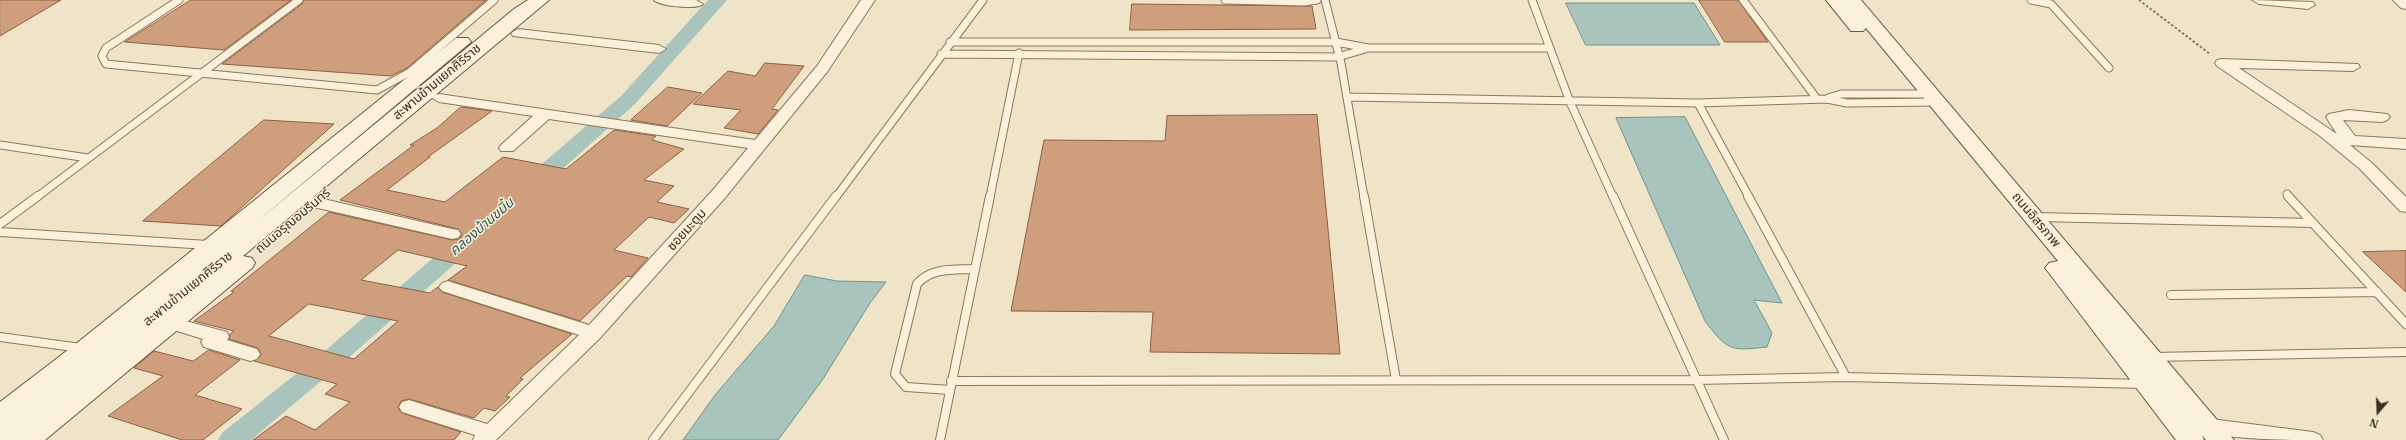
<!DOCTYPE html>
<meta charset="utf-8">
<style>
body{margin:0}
#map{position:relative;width:2406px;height:440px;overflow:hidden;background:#f0e4c8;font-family:"IBM Plex Serif",serif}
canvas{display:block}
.north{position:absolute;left:2358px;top:392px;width:40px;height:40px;-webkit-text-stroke:3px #f7eed8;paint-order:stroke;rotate:199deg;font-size:11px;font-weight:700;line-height:16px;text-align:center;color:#3d2e20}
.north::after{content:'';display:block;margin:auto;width:14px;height:18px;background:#3d2e20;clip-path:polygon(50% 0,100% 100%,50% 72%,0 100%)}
</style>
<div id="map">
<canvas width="2406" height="440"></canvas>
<div class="north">N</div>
</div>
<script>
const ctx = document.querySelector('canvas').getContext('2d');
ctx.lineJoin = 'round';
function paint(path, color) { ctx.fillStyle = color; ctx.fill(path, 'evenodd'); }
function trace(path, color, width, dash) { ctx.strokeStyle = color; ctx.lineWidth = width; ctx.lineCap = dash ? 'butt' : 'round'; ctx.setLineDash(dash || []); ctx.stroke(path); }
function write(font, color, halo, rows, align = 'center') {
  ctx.font = font + ' "IBM Plex Serif","Noto Sans Thai",serif'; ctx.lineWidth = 3; ctx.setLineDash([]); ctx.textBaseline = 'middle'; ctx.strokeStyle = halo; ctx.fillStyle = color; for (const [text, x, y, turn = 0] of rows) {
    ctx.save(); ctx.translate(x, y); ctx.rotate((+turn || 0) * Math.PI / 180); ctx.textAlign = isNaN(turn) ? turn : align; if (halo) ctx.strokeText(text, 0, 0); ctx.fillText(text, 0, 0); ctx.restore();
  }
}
const water = new Path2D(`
 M1566,3h128l26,42h-134z
 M1685,117l97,186 -28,-3 18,33 -5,14c-37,4 -39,4 -62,-26l-89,-203z
 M805,275l32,6 49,1 -16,21 -47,76 -45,61h-95l32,-45 59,-69z`);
const canal = new Path2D(`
 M708,0h19l-92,104 -98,88 -8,2 -8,-2 -3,-5 3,-5 100,-86z
 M467,234l8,2 4,5 -4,5 -130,115 -94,79h-33l4,-7 105,-84 132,-113z`);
const building = new Path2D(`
 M0,0h61l-61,36z
 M191,0h100l-67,50 -99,-8z
 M304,0h182l-79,68 -16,8 -169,-12 80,-60z
 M1699,0h39l30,42h-43z
 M1132,4l180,2 4,23 -186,1z
 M765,63l39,3 -32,43 6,1 -20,24 -34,-6 17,-18 -48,-6 35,-33 27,5z
 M668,87l34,6 -35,33 -36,-6z
 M461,107l31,4 -64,46h2l-43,33 58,12 58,-45 63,12 48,-39 42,6 -4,4 32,9 -40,31 30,6 -17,16 32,7 -15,14 -25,-6 -35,33 34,8 -17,19 -4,-1 -47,45 -132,-41 19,-14 -69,-16 -37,30 69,13 8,-6 4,5 130,42 -52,44 3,1 -17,17 4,1 -15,14 -11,-3 -10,10 -65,-19 -8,2 -3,7 4,5 59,19 -7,8h-201l33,-24 29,14 35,-28 -25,-8 12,-10 -83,-23 7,-6 -3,-7 -29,-9 1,-5 4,-3 -40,-10 40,-29 -3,-1 98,-79 123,28 7,-1 3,-5 -4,-5 -118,-29 74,-55h-4l27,-17zM309,304l89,17 -44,38 -85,-23z
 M1317,115l23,239 -190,-2 3,-40 -142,-1 33,-171 121,1 2,-25z
 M264,120l70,4 -113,102 -78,-5z
 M2406,251v41l-43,-40z
 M209,350l31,10 -45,35 47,14 -39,31h-21l-74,-24 55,-40 -29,-8 20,-17 39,10z`);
const path = new Path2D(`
 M2139,0l71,54`);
const laneFar1 = new Path2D(`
 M179,0l-73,48 -4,8 4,8 271,26 33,-18 84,-72
 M1225,0l79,2 13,-2
 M1325,0l16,63 23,134
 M1532,0l38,102 43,95
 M1743,0l74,99
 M2031,0l20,4 58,64
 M950,42h386l32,6h182
 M941,54l397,3 27,-8
 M1347,97l351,6 129,-4 20,4 90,-1
 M1828,98l13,-4h89
 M1698,103l51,94
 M0,145l88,13
 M2287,194l2,3
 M37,197l262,-197
 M836,197l147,-197
 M990,197l29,-144`);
const lane = new Path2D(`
 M1364,196l32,184
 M1613,196l111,244
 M1748,196l98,181
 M2288,196l118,128
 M2036,217l277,6
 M0,224l38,-28
 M0,232l208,13
 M2171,295l206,-3
 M0,337l81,11
 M2153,357l253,-5
 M951,381l745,-1 150,-3 298,7
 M950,390l-44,-3 -11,-13 22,-90c15,-17 37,-14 58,-15
 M653,440l183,-244
 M940,440l50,-244`);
const street = new Path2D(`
 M654,0h42l7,4c-5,6 -44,2 -49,-4z
 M861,0h14l-48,72 -103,127 -124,139 -104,102h-23l2,-5 -73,-23 -3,-5 3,-5 7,-2 78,24 92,-89 -137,-44 -3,-4 3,-4 6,-2 6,2 135,42 123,-134 36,-43 -199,-29 -36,32h-12l-2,-3 2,-3 32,-29 -94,-14 -7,-4 2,-3 5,-1 316,46 62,-74z
 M2252,0l61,2 2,3 -7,4 -49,-5z
 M2393,0h13v9l-5,-1z
 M518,29l141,16 7,4 -7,4 -146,-17 -2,-3z
 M2222,59l136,5 2,3 -7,4 -114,-3 98,66 -11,-17 3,-3 20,-4 38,4 3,3 -3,3 -5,2 -39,-2 12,16 51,3v10l-56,-4 22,18 34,34v15l-6,-1 -40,-42 -40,-33 -103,-70 -2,-3 2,-3z
 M315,197l137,32 6,1 3,4 -3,4 -6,1 -143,-33 -2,-4 2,-4z
 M171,317l56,15 2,5 -2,3 30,9 3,5 -3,5 -7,2 -46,-14 -3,-5 2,-3 -39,-12 -2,-4 2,-4z
 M2211,419l102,13 7,3 3,5c-39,0 -81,0 -119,-8l-3,-5 3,-5z`);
const secondary = new Path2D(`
 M528,0h21l-306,256 9,2 3,5 -3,5 -207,172h-45v-38l77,-59 379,-305h12l3,4 -217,182 260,-215z
 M1826,0h35l373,440h-28l-4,-5 2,5h-28l-127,-167 -4,-5 4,-5 9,-2 -192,-233 -3,3h-12z`);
const streetNames = [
 ["สะพานข้ามแยกศิริราช",437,82,-40],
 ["ถนนอิสรภาพ",2036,220,50],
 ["ถนนอรุณอมรินทร์",293,221,-40],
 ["ซอยมะตูม",687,230,-48],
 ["สะพานข้ามแยกศิริราช",188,289,-39]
];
const waterNames = [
 ["คลองบ้านขมิ้น",482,227,-41]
];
paint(water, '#a9c4bc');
trace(water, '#6f938a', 1);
paint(canal, '#a9c4bc');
paint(building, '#cf9f7d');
trace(building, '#8d5f41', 1);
trace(laneFar1, '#8d765c', 9);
trace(lane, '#8d765c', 10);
trace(street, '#8d765c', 2);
trace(secondary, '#6f573f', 2);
trace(path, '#8d765c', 2, [2.5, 2]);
trace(laneFar1, '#faf1dc', 7);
trace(lane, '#faf1dc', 8);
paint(street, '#faf1dc');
paint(secondary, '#faf1dc');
write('13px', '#3d2e20', '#f7eed8', streetNames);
write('italic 14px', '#2f5d5a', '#f7eed8', waterNames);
</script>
